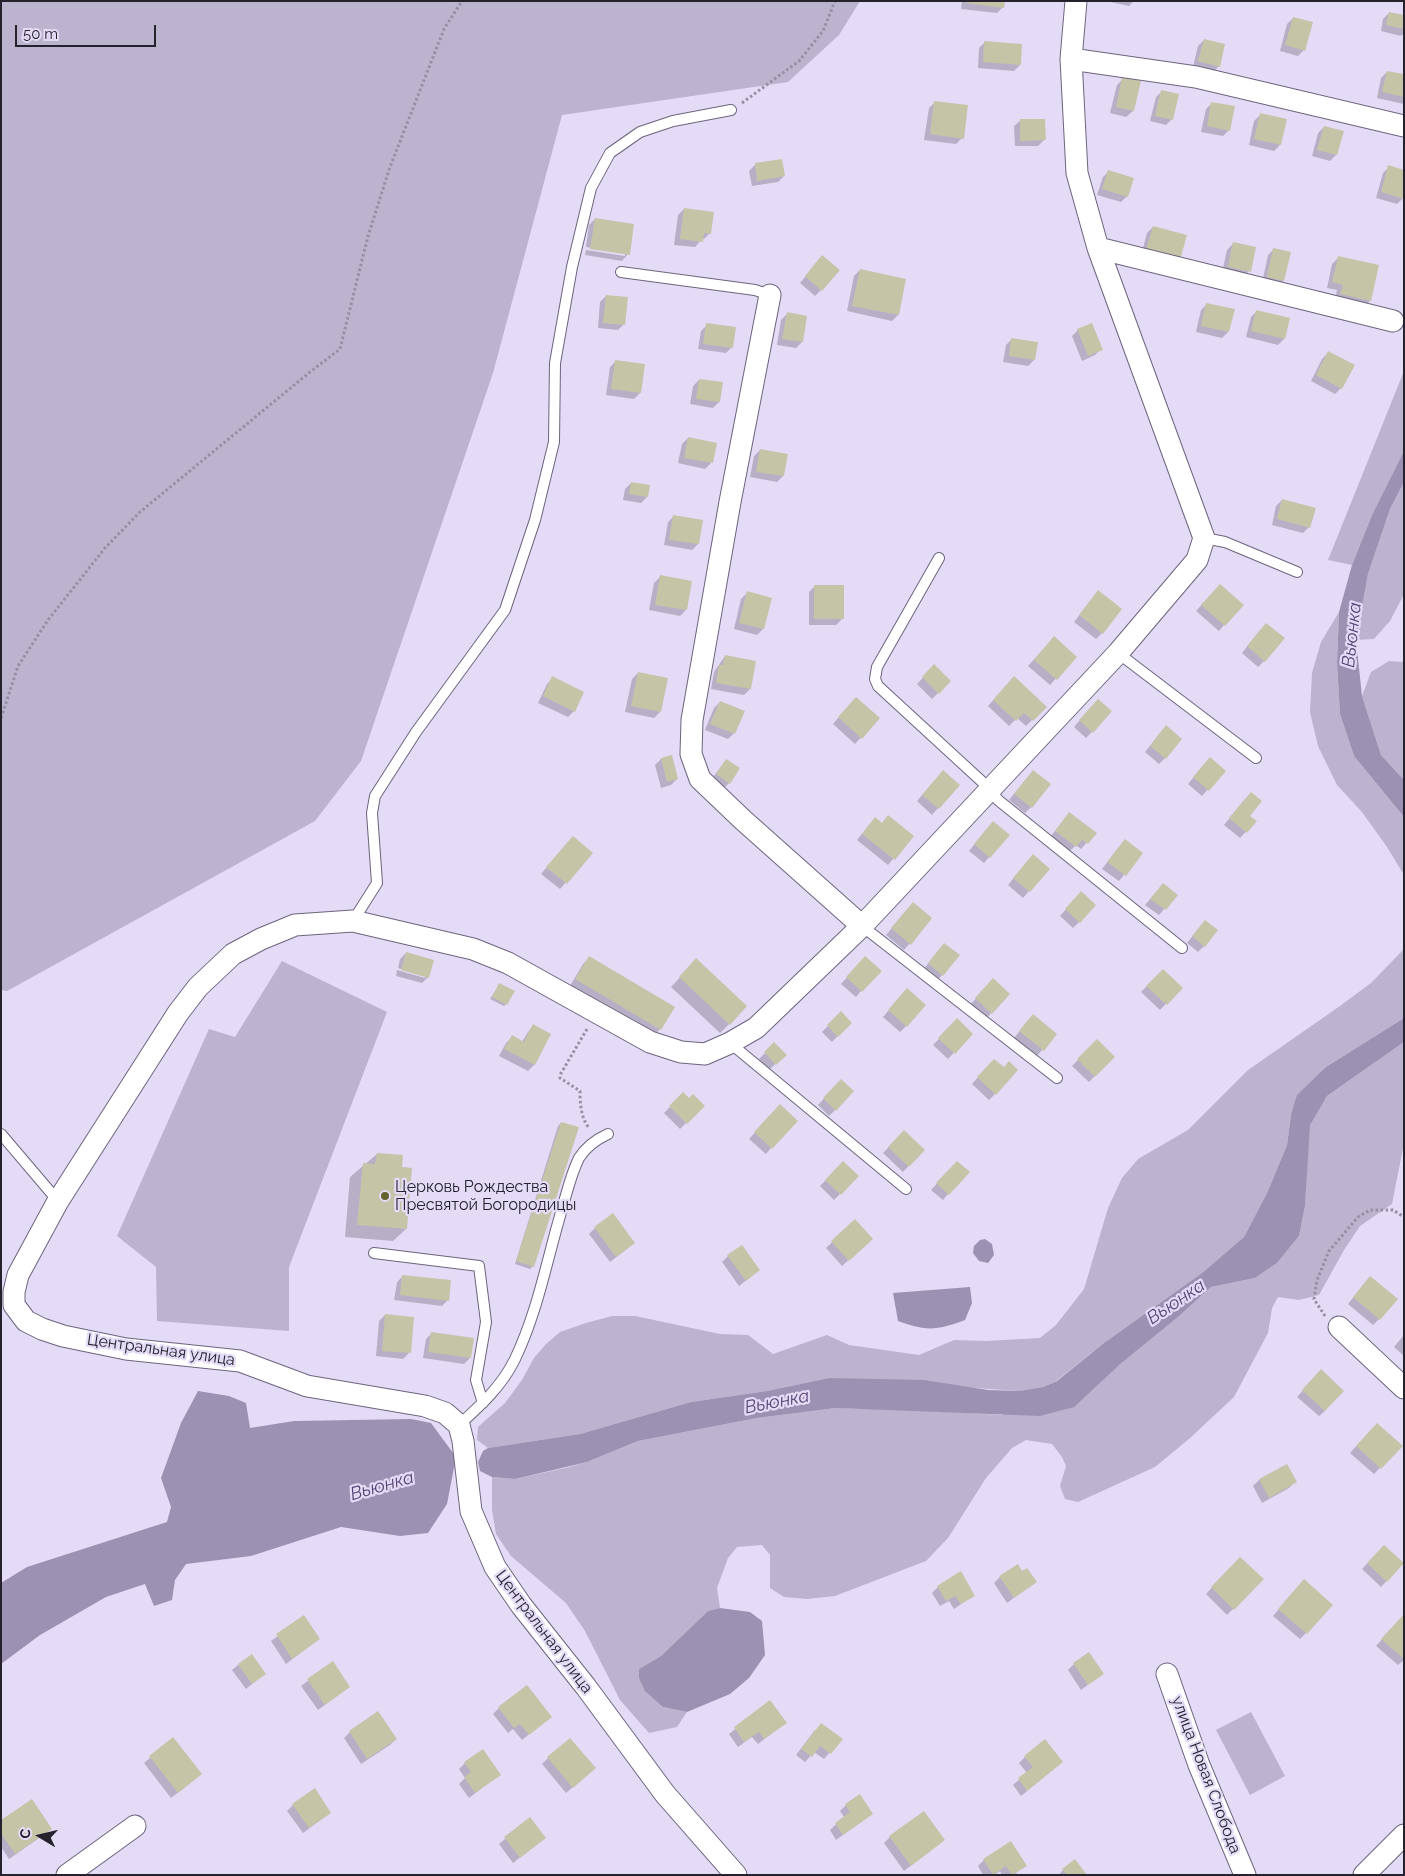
<!DOCTYPE html>
<meta charset="utf-8">
<style>
body{margin:0}
#map{position:relative;width:1405px;height:1876px;overflow:hidden;background:#e4dbf7;font-family:Raleway,sans-serif}
canvas{display:block}
.frame{position:absolute;inset:0;border:2px solid #26222d;pointer-events:none}
.north{position:absolute;left:15px;top:1811px;width:50px;height:50px;-webkit-text-stroke:4px #e4dbf7;paint-order:stroke;rotate:279deg;font-size:14px;font-weight:700;line-height:20px;text-align:center;color:#26222d}
.north::after{content:'';display:block;margin:auto;width:18px;height:22px;background:#26222d;clip-path:polygon(50% 0,100% 100%,50% 72%,0 100%)}
.scale{position:absolute;left:15px;top:25px;width:141px;height:22px;box-sizing:border-box;border:2px solid #26222d;border-top:0;padding-left:6px;font-size:15px;line-height:18px;white-space:nowrap;color:#26222d;-webkit-text-stroke:4px #e4dbf7;paint-order:stroke}
</style>
<div id="map">
<canvas width="1405" height="1876"></canvas>
<div class="frame"></div>
<div class="north">С</div>
<div class="scale">50 m</div>
</div>
<script>
const ctx = document.querySelector('canvas').getContext('2d');
ctx.lineJoin = 'round';
function paint(path, color) { ctx.fillStyle = color; ctx.fill(path, 'evenodd'); }
function trace(path, color, width, dash) { ctx.strokeStyle = color; ctx.lineWidth = width; ctx.lineCap = dash ? 'butt' : 'round'; ctx.setLineDash(dash || []); ctx.stroke(path); }
function write(font, color, halo, rows, align = 'center') {
  ctx.font = font + ' Raleway,sans-serif'; ctx.lineWidth = 4.5; ctx.setLineDash([]); ctx.textBaseline = 'middle'; ctx.strokeStyle = halo; ctx.fillStyle = color; for (const [text, x, y, turn = 0] of rows) {
    ctx.save(); ctx.translate(x, y); ctx.rotate((+turn || 0) * Math.PI / 180); ctx.textAlign = isNaN(turn) ? turn : align; if (halo) ctx.strokeText(text, 0, 0); ctx.fillText(text, 0, 0); ctx.restore();
  }
}
const green = new Path2D(`
 M1,1h859l-21,34 -51,47 -226,33 -69,258 -132,388 -46,60 -308,170 -6,-1z
 M1404,371v80l-32,64 -20,50 -24,-5z
 M1404,482v112l-14,27 -16,18 -18,1 12,-66 22,-65z
 M1339,612l-2,51 3,51 14,42 50,61v58l-17,-28 -25,-35 -25,-27 -19,-39 -8,-34 2,-39 9,-31z
 M1389,661l15,1v118l-23,-25 -19,-59 9,-24z
 M1404,949v69l-78,49 -35,48 -4,30 -19,46 -24,46 -42,36 -98,70 -48,38 -13,6 -24,4 -190,-13 -62,13 -76,11 -111,32 -92,14 -11,-8 1,-13 27,-24 17,-23 12,-22 12,-14 14,-12 26,-9 26,-7h23l85,18 28,1 25,19 54,-19 22,10 70,10 35,-15 32,1 54,-3 16,-13 28,-36 24,-81 14,-30 16,-19 50,-29 60,-60 92,-64 31,-23z
 M282,961l105,51 -98,255v64l-132,-10 -1,-54 -39,-31 92,-207 26,8z
 M1404,1042v101l-12,61 -32,22 -16,24 -25,45 -20,5 -21,-3 -6,11 -4,25 -34,64 -45,42 -34,28 -77,35 -13,-3 -5,-13 6,-20 -4,-9 -10,-13 -26,-4 -14,8 -26,30 -38,60 -22,23 -91,35 -28,3 -23,-2 -14,-9v-33l-8,-10 -25,2 -9,11 -11,30 3,20 -12,3 -47,45 -22,13 24,38 24,5 -10,15 -28,6 -29,-33 -35,-69 -19,-28 -55,-47 -15,-22 -4,-24v-33l23,2 50,-11 22,-6 51,-21 119,-23 79,-10 80,2 85,5 117,-49 60,-49 33,-30 44,-9 22,-15 22,-27 6,-30 4,-81 18,-29z
 M1251,1712l34,64 -35,19 -34,-65z`);
const water = new Path2D(`
 M1404,451v31l-14,27 -22,65 -12,66 6,56 19,59 23,25v37l-50,-61 -14,-42 -3,-51 2,-51 13,-47 20,-50z
 M1404,1018v24l-77,54 -17,29 -5,81 -6,30 -22,27 -22,15 -44,9 -33,30 -60,49 -44,41 -34,9 -204,-8 -79,10 -119,23 -51,21 -72,17 -23,-2 -12,-6 -2,-9 5,-11 5,-3 92,-14 111,-32 76,-11 62,-13 95,2 64,10 31,1 24,-4 14,-6 47,-38 98,-70 42,-36 24,-46 19,-46 4,-30 6,-20 29,-28z
 M985,1239l7,5 2,11 -6,8 -9,-2 -6,-8 1,-7 6,-6z
 M970,1287l2,16 -7,17c-29,11 -39,11 -67,1l-5,-28z
 M198,1391l31,5 17,7 4,25 44,-7 117,-2 20,4 25,34 -9,47 -19,29 -28,3 -59,-9 -90,29 -65,8 -11,16 -3,20 -18,6 -9,-22 -39,13 -66,38 -39,29v-81l26,-16 140,-45 4,-15 -10,-29 20,-55z
 M720,1608l30,4 12,9 3,34 -16,23 -19,16 -43,18 -24,-5 -18,-16 -6,-13v-9l22,-13 47,-45z`);
const shadow = new Path2D(`
 M962,1h42l-1,6 -6,6 -36,-4z
 M1106,1h28l-5,5z
 M1389,13l15,4v16l-3,3 -20,-5 2,-12z
 M1293,18l11,32 -6,6 -18,-5 7,-27z
 M1204,40l15,26 -6,6 -20,-5 5,-21z
 M985,42l35,23 -6,6 -36,-3 1,-20z
 M1387,72l17,4v28l-27,-6 4,-20z
 M1123,79l16,3 -6,29 -7,6 -16,-4 7,-28z
 M1162,91l10,28 -6,6 -16,-4 6,-24z
 M935,102l27,36 -6,6 -32,-4 5,-32z
 M1212,103l17,27 -6,6 -22,-4 5,-23z
 M1260,115l20,30 -6,6 -25,-6 5,-24z
 M1021,120l23,20 -6,6h-23l-1,-20z
 M1324,127l12,28 -6,6 -18,-5 6,-23z
 M755,165l29,11 -6,6 -26,4 -3,-15z
 M1389,167l14,31 -6,6 -21,-6 7,-25z
 M1109,171l18,25 -6,6 -24,-7 6,-18z
 M684,209l26,24 -6,6h-2l-7,8 -21,-2 4,-30z
 M595,219l33,35 -6,7 -37,-6 1,-5 39,6v-3l-39,-6 3,-22z
 M1153,227l33,9 -45,20 6,-23z
 M1233,244l16,27 -6,6 -21,-4 5,-23z
 M1274,249l9,32 -6,6 -15,-4 6,-28z
 M1338,258l32,43 -6,6 -29,-7 2,-10 -10,-2 5,-24z
 M817,263l4,27 -6,6 -15,-13z
 M860,270l38,45 -6,6 -45,-10 7,-35z
 M606,296l18,28 -6,6 -20,-2 2,-26z
 M1207,304l26,6 -5,22 -6,6 -26,-6 5,-22z
 M1257,311l31,8 -4,20 -6,6 -32,-8 5,-20z
 M787,314l19,3 -4,25 -6,6 -19,-3 4,-25z
 M707,325l25,22 -6,6 -28,-4 3,-18z
 M1078,330l23,19 -6,6 -13,6 -10,-25z
 M1012,339l22,21 -6,6 -25,-4 3,-17z
 M1328,353l13,35 -6,6 -24,-13 11,-22z
 M616,361l28,4 -4,28 -6,6 -28,-4 4,-28z
 M699,380l20,22 -6,6 -23,-4 3,-18z
 M688,438l23,25 -6,6 -27,-6 4,-19z
 M760,450l23,26 -6,6 -27,-5 4,-21z
 M631,483l16,14 -6,6 -18,-3 2,-11z
 M1282,500l27,27 -6,6 -31,-8 4,-19z
 M674,516l24,28 -6,6 -28,-5 4,-23z
 M660,577l26,33 -6,6 -31,-6 5,-27z
 M815,586l27,33 -6,6h-27v-33z
 M1214,591l10,34 -5,6 -23,-20z
 M1098,592l4,41 -6,6 -22,-17z
 M747,593l16,36 -6,6 -23,-6 7,-30z
 M1260,630l4,31 -6,6 -16,-14z
 M1048,644l27,13 -25,28 -22,-19z
 M725,656l30,6 -5,27 -6,6 -33,-6 3,-17z
 M934,666l16,15 -18,18 -15,-15z
 M638,673l22,39 -6,6 -29,-6 7,-33z
 M553,678l21,33 -6,6 -30,-14 9,-19z
 M1008,684l37,23 -19,19 -9,-8 -8,8 -21,-20z
 M720,702l14,31 -6,6 -23,-9 9,-22z
 M850,704l29,14 -24,26 -22,-20z
 M1092,706l19,6 -25,26 -12,-11z
 M1160,733l5,25 -6,6 -14,-12z
 M671,757l6,22 -6,6 -10,3 -6,-23 6,-6z
 M726,760l3,23 -6,6 -13,-8z
 M1204,765l20,6 -22,25 -14,-12z
 M937,778l21,7 -26,30 -15,-14z
 M1027,778l4,29 -6,6 -16,-13z
 M1245,799l3,17 7,6 -15,16 -16,-13z
 M1070,813l25,20 -14,16 -5,-4 -7,7 -19,-15z
 M888,817l24,19 -24,29 -31,-25 12,-15 12,-1z
 M987,829l2,28 -5,6 -15,-12z
 M567,843l25,10 -32,36 -19,-15z
 M1119,847l23,6 -23,28 -17,-12z
 M1027,862l21,7 -25,29 -15,-13z
 M1163,884l13,11 -17,20 -14,-10z
 M1075,899l4,23 -6,6 -13,-12z
 M907,910l24,9 -27,31 -18,-15z
 M1200,927l4,19 -6,6 -11,-9z
 M938,951l4,24 -5,6 -14,-11z
 M406,953l22,24 -6,6 -26,-7 1,-6 28,8v-2l-27,-8 2,-9z
 M589,958l71,71 -6,6 -84,-49 13,-22z
 M696,960l33,64 -9,9 -49,-46z
 M859,964l2,27 -5,6 -15,-13z
 M1163,970l18,18 -21,22 -19,-18z
 M499,985l7,19 -2,2 -14,-7z
 M987,986l4,27 -5,6 -16,-14z
 M901,996l5,30 -6,6 -17,-15z
 M841,1013l9,10 -18,19 -10,-10z
 M957,1020l14,14 -23,25 -15,-14z
 M1027,1022l28,12 -18,22 -23,-18z
 M533,1026l16,8 -15,31 -6,6 -29,-15 7,-13 6,-6 10,5 6,-10z
 M1097,1041l16,16 -24,25 -17,-16z
 M774,1044l11,11 -16,15 -10,-11z
 M988,1066l15,2 -8,26 -6,6 -17,-16z
 M841,1081l-6,29 -6,6 -11,-11z
 M683,1094l6,6 14,6 -23,23 -16,-16z
 M774,1112l-3,36 -5,6 -17,-15z
 M561,1123l-28,143 -3,3 -15,-5 43,-138z
 M904,1131l20,19 -21,22 -20,-19z
 M377,1154l29,75 -13,12 -48,-4 5,-60z
 M843,1162l15,14 -24,24 -14,-14z
 M951,1168l-3,26 -5,6 -12,-10z
 M855,1221l10,24 -23,21 -16,-18z
 M595,1228l32,21 -17,13 -21,-28z
 M728,1256l31,14 -20,16 -17,-24z
 M403,1276l45,24 -6,6 -48,-6 3,-18z
 M1365,1283l14,36 -6,6 -25,-21z
 M385,1315l24,38 -6,6 -27,-3 3,-35z
 M432,1333l38,25 -6,6 -41,-6 3,-19z
 M1404,1335v21l-10,-9z
 M1315,1377l10,34 -6,5 -22,-19z
 M1371,1430l30,16 -27,28 -24,-21z
 M1286,1465l9,17 -6,6 -27,15 -9,-17 6,-6z
 M1384,1546l18,18 -21,23 -19,-18z
 M1240,1558l22,21 -35,36 -21,-21z
 M1022,1573l13,9 -28,21 -13,-20 6,-6z
 M938,1587l36,8 -20,14 -5,-8 -9,5 -8,-13z
 M1298,1587l8,46 -6,6 -27,-23z
 M1404,1615v45l-6,5 -22,-19z
 M304,1617l15,22 -33,25 -15,-23z
 M332,1663l17,24 -31,23 -17,-24z
 M1074,1664l28,10 -21,16 -13,-20z
 M238,1665l26,9 -18,15 -14,-19z
 M770,1702l9,26 -21,16 -6,-7 -14,10 -9,-13z
 M499,1708l51,9 -28,23 -9,-11 -5,4 -15,-19z
 M815,1730l26,9 -17,20 -10,-7 -9,10 -9,-7z
 M350,1732l46,7 -6,6 -29,19 -17,-26z
 M173,1738l21,42 -23,18 -27,-35z
 M1025,1757l37,5 -41,34 -8,-11 14,-12 -8,-10z
 M548,1758l40,16 -22,19 -24,-29z
 M465,1763l34,12 -30,23 -10,-14 6,-6 -6,-9z
 M293,1805l37,8 -27,20 -16,-22z
 M846,1805l26,9 -36,26 -6,-10 14,-13 -4,-6z
 M530,1818l15,20 -32,25 -14,-19z
 M1,1821l50,7 -6,6 -36,25 -8,-12z
 M890,1837l54,3 -40,31 -20,-28z
 M984,1860l41,5 -11,10h-12l-2,-4 -6,4h-11l-5,-9z
 M1063,1870l22,5h-26z`);
const building = new Path2D(`
 M966,1h39l-1,7 -38,-5z
 M1389,12l15,3v14l-18,-4z
 M1293,17l20,5 -8,29 -20,-6z
 M1204,39l21,5 -5,23 -22,-6z
 M984,41l38,3 -1,21 -38,-3z
 M1387,71l17,3v23l-22,-5z
 M1122,77l19,4 -7,30 -18,-4z
 M1161,90l18,4 -6,26 -18,-4z
 M934,101l34,4 -4,34 -34,-5z
 M1211,102l24,4 -5,25 -23,-5z
 M1260,113l27,6 -6,26 -27,-6z
 M1020,119h25l1,21 -26,1z
 M1324,126l20,5 -7,24 -20,-5z
 M782,159l3,17 -28,5 -2,-18z
 M1388,165l16,5v29l-23,-7z
 M1108,170l26,8 -6,19 -26,-8z
 M684,208l30,4 -3,22 -7,-1 -1,9 -23,-3z
 M595,218l39,6 -4,31 -40,-6z
 M1153,226l34,9 -7,25 -34,-10z
 M1233,242l23,5 -5,25 -23,-5z
 M1273,248l18,4 -7,29 -17,-4z
 M822,255l18,15 -18,21 -17,-15z
 M1338,256l41,9 -8,36 -31,-7 3,-9 -11,-3z
 M860,269l46,10 -7,36 -47,-9z
 M606,295l22,2 -3,28 -22,-2z
 M1206,303l29,6 -6,23 -28,-6z
 M1256,310l34,8 -5,21 -34,-8z
 M787,312l20,4 -4,26 -21,-3z
 M706,323l30,4 -3,21 -30,-4z
 M1092,323l11,27 -15,6 -11,-27z
 M1011,338l27,4 -3,18 -26,-4z
 M1328,351l27,14 -13,24 -26,-14z
 M615,360l30,4 -4,29 -30,-4z
 M699,379l24,3 -3,20 -24,-3z
 M688,437l29,6 -4,20 -29,-5z
 M760,449l28,5 -4,22 -28,-4z
 M631,482l19,3 -2,12 -19,-3z
 M1282,499l34,9 -6,20 -33,-9z
 M673,515l30,5 -4,24 -30,-4z
 M660,575l32,6 -5,29 -32,-5z
 M1220,584l24,21 -19,21 -24,-21z
 M814,585h30v34h-30z
 M1098,590l24,19 -19,25 -24,-19z
 M747,591l25,7 -8,31 -25,-6z
 M1266,623l19,15 -20,24 -18,-16z
 M1054,636l23,21 -20,23 -23,-20z
 M725,655l31,6 -5,28 -35,-6 3,-18h4z
 M934,664l17,17 -12,13 -17,-17z
 M638,672l30,6 -7,34 -30,-6z
 M552,676l32,16 -9,20 -32,-16z
 M1014,676l33,31 -14,14 -9,-8 -8,8 -23,-21z
 M856,697l24,21 -18,21 -24,-22z
 M1098,699l14,12 -19,22 -14,-13z
 M720,701l25,10 -10,23 -25,-10z
 M1166,725l16,14 -16,20 -16,-13z
 M672,755l6,24 -11,3 -6,-24z
 M1210,757l16,14 -17,20 -16,-14z
 M726,759l14,9 -10,16 -14,-10z
 M943,770l17,15 -21,24 -17,-14z
 M1033,770l18,14 -19,24 -18,-14z
 M1251,792l11,9 -12,15 7,5 -10,12 -18,-15z
 M1069,812l28,21 -9,11 -6,-4 -6,7 -21,-16z
 M888,815l26,21 -19,24 -33,-26 13,-17 7,6z
 M993,821l17,14 -20,23 -16,-14z
 M573,836l20,17 -26,31 -21,-17z
 M1125,839l18,14 -17,23 -19,-14z
 M1033,854l17,15 -20,23 -17,-14z
 M1163,883l15,12 -12,15 -16,-11z
 M1081,891l15,14 -16,18 -15,-14z
 M913,902l19,16 -21,27 -20,-17z
 M1205,920l13,10 -13,17 -13,-11z
 M944,943l16,12 -17,21 -15,-13z
 M406,952l28,8 -5,18 -28,-8z
 M589,956l86,51 -14,23 -86,-51z
 M865,956l17,15 -20,21 -16,-15z
 M696,958l51,48 -17,19 -51,-48z
 M1163,969l20,19 -16,17 -21,-19z
 M993,978l17,16 -18,20 -17,-16z
 M499,983l16,8 -8,14 -15,-8z
 M907,988l19,17 -19,22 -19,-17z
 M841,1011l11,12 -14,14 -11,-12z
 M1033,1014l24,20 -13,17 -25,-20z
 M957,1018l16,16 -18,20 -17,-16z
 M533,1024l18,10 -16,31 -31,-16 8,-14 12,7z
 M1097,1039l18,18 -20,20 -18,-18z
 M774,1042l13,13 -11,10 -12,-13z
 M994,1059l10,8 5,-6 9,9 -22,25 -19,-18z
 M841,1079l13,12 -18,20 -13,-13z
 M683,1092l6,6 4,-4 12,12 -18,18 -18,-18z
 M780,1104l18,17 -26,28 -18,-17z
 M561,1122l18,5 -45,140 -18,-6z
 M904,1130l21,20 -16,17 -21,-20z
 M377,1153l26,2 -1,12 10,1 -5,61 -50,-4 6,-62 12,1z
 M843,1161l16,15 -18,19 -16,-15z
 M957,1161l13,11 -21,23 -13,-12z
 M613,1213l22,30 -19,14 -22,-30z
 M855,1219l18,20 -24,22 -18,-20z
 M742,1245l18,25 -14,11 -19,-26z
 M402,1275l49,5 -2,21 -49,-6z
 M1370,1276l28,23 -18,21 -27,-23z
 M385,1314l29,3 -3,36 -29,-2z
 M431,1332l43,6 -3,20 -43,-6z
 M1321,1369l23,22 -19,20 -23,-21z
 M1377,1423l26,23 -22,23 -25,-23z
 M1287,1464l10,18 -28,16 -10,-19z
 M1384,1545l20,18 -17,19 -20,-19z
 M1240,1557l24,22 -30,31 -23,-23z
 M1018,1564l4,7 5,-3 10,14 -23,16 -15,-22z
 M961,1571l14,25 -14,8 -6,-8 -9,5 -9,-15z
 M1304,1579l29,26 -26,29 -29,-25z
 M1404,1614v45l-23,-20z
 M304,1615l16,24 -28,20 -16,-25z
 M1089,1652l15,22 -16,11 -15,-22z
 M252,1654l14,20 -14,10 -14,-20z
 M333,1661l17,26 -25,18 -18,-26z
 M527,1685l25,32 -23,18 -9,-11 -6,4 -16,-21z
 M770,1700l17,23 -23,16 -5,-7 -15,10 -10,-15z
 M378,1711l19,28 -30,20 -18,-28z
 M821,1723l22,16 -12,15 -11,-8 -8,11 -11,-8z
 M173,1737l29,37 -24,19 -29,-37z
 M570,1738l26,30 -23,20 -26,-31z
 M1045,1739l18,23 -36,29 -9,-13 15,-11 -9,-11z
 M483,1749l18,26 -26,18 -11,-16 7,-5 -7,-10z
 M315,1788l16,25 -22,15 -17,-24z
 M860,1794l13,20 -30,21 -8,-12 15,-11 -5,-8z
 M32,1799l20,30 -37,25 -14,-21v-13z
 M924,1811l21,29 -34,26 -22,-30z
 M530,1817l16,21 -26,20 -16,-21z
 M1011,1841l16,25 -15,9 -6,-9 -13,9 -10,-16z
 M1075,1859l12,16h-20l-5,-6z`);
const path = new Path2D(`
 M742,103l57,-42 24,-30 12,-30
 M1,718l17,-52 30,-46 57,-72 35,-36 170,-140 30,-23 28,-113 22,-69 54,-138 18,-28
 M587,1029l-27,46v3l20,13c0,13 1,27 9,37
 M1325,1316l-11,-17 3,-19 12,-29 29,-34 12,-7h23l11,7`);
const service = new Path2D(`
 M621,272l134,18 15,5
 M1204,538l21,4 72,30
 M939,558l-62,109 -2,12 3,7 112,103 8,11 184,148
 M1118,653l138,105
 M353,921l24,-38 -5,-70 3,-17 41,-64 89,-122 30,-90 19,-78 1,-79 17,-96 19,-79 19,-35 30,-21 33,-11 58,-11
 M862,926l195,152
 M730,1043l176,146
 M1,1134l57,67
 M374,1253l105,13 7,56 -10,58 7,23
 M459,1425c22,-20 43,-39 56,-66 23,-48 32,-100 47,-150 5,-17 9,-35 17,-51 7,-11 18,-19 29,-24`);
const minor = new Path2D(`
 M1071,59l125,18 208,49
 M1098,248l295,73
 M770,295l-40,207 -38,218 -1,34 9,25 43,41 119,106
 M14,1305v-13l4,-17 40,-74 120,-188 20,-26 35,-33 28,-15 34,-14 58,-4 120,28 35,14 142,79 31,10 24,2 25,-11 26,-15 106,-102 256,-273 79,-93 7,-22 -106,-290 -21,-75 -6,-114 5,-58
 M14,1305l12,16 16,8 21,7 63,13 114,12 67,25 118,20 20,7 14,12 4,16 8,70 24,56 26,38 65,82 79,107 71,81
 M1339,1327l65,61
 M1167,1674l32,91 46,110
 M67,1875l68,-49
 M1364,1875l40,-40`);
const markers = [
 [385,1196,5,"#65622e"]
];
const poiNames = [
 ["Церковь Рождества",395,1187],
 ["Пресвятой Богородицы",395,1205]
];
const streetNames = [
 ["Центральная улица",161,1350,8],
 ["Центральная улица",544,1632,53],
 ["улица Новая Слобода",1206,1775,69]
];
const waterNames = [
 ["Вьюнка",1352,635,-84],
 ["Вьюнка",1176,1302,-34],
 ["Вьюнка",777,1402,-11],
 ["Вьюнка",382,1486,-16]
];
paint(green, '#bcb3cf');
paint(water, '#9c91b2');
paint(shadow, '#0003');
paint(building, '#c5c4a7');
trace(service, '#6d647d', 12);
trace(minor, '#6d647d', 23);
trace(path, '#968fa4', 3, [2.5, 2.5]);
trace(service, '#fff', 10);
trace(minor, '#fff', 21);
for (const [x, y, r, color] of markers) { const dot = new Path2D(); dot.arc(x, y, r, 0, 2 * Math.PI); ctx.fillStyle = color; ctx.fill(dot); trace(dot, '#e4dbf7', 2); }
write('16px', '#26222d', '#e4dbf7', poiNames, 'left');
write('16px', '#26222d', '#e4dbf7', streetNames);
write('italic 18px', '#564474', '#e4dbf7', waterNames);
</script>
